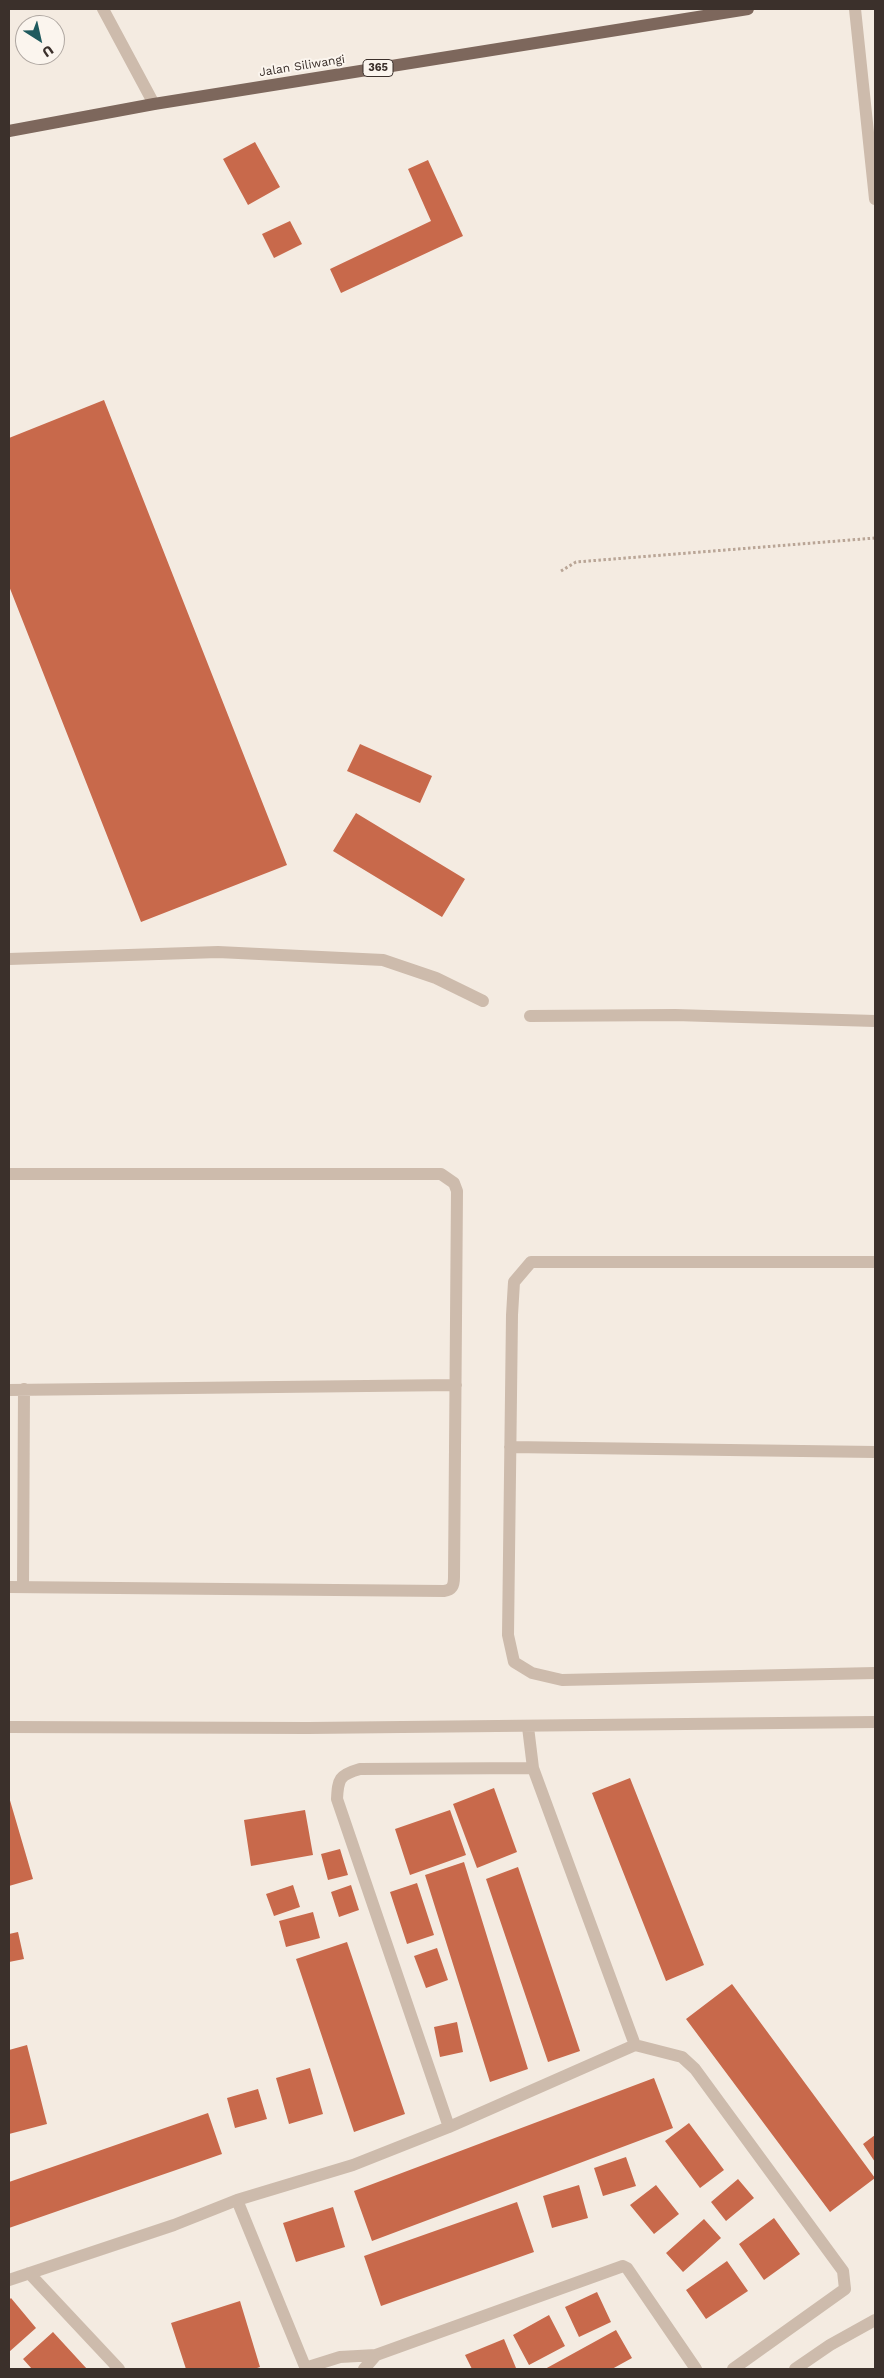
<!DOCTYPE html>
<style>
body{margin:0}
#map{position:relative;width:884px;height:2378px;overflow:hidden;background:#f4ebe1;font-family:"Work Sans",sans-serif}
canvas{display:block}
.frame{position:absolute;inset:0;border:10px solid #3b302b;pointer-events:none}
.north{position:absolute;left:15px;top:15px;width:50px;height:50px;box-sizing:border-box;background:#fbf5ee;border:1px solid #aea6a0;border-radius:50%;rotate:145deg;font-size:14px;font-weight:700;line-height:20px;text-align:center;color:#3b302b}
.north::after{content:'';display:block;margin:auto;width:18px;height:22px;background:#1f5a5e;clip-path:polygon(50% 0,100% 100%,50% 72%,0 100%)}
</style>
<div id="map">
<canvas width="884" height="2378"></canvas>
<div class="frame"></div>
<div class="north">U</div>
</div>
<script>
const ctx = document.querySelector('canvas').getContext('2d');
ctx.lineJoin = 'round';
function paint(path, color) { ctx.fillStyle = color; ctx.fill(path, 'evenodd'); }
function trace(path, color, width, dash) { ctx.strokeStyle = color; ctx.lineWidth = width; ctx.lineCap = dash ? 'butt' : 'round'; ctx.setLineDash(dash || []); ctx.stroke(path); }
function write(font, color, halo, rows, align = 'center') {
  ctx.font = font + ' "Work Sans",sans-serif'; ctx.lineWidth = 4; ctx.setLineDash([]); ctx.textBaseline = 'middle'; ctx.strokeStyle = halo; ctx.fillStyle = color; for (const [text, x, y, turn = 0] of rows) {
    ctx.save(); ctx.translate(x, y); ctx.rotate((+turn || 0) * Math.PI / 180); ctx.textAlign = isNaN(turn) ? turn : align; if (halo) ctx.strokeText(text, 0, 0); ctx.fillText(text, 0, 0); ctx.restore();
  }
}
const building = new Path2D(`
 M255,142l25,45 -32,18 -25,-46z
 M428,160l35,76 -122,57 -11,-24 101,-48 -23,-52z
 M290,221l12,23 -28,14 -12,-24z
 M104,400l183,465 -146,57 -132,-336v-148z
 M360,744l72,32 -12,27 -73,-32z
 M356,813l109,66 -23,38 -109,-66z
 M630,1778l74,187 -38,16 -74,-188z
 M494,1788l23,64 -40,16 -24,-64z
 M9,1797l24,82 -24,7z
 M305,1810l8,45 -62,11 -7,-46z
 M450,1810l16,45 -56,20 -15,-46z
 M340,1849l8,26 -20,5 -7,-26z
 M464,1862l64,207 -38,13 -65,-207z
 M518,1867l62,184 -32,11 -62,-183z
 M417,1883l17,52 -27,9 -17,-52z
 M293,1885l7,22 -26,9 -8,-22z
 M351,1885l8,25 -20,7 -8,-25z
 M313,1912l7,26 -34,9 -7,-26z
 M18,1932l6,27 -15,3v-28z
 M347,1942l58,172 -51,18 -58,-173z
 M437,1948l11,32 -22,8 -12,-32z
 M732,1984l143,194 -45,34 -144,-193z
 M457,2022l6,30 -23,5 -6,-30z
 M27,2045l20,79 -38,10v-84z
 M310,2068l13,46 -34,10 -13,-46z
 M654,2078l19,50 -301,113 -18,-50z
 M258,2089l9,30 -32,9 -8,-30z
 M208,2113l14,41 -213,74v-46z
 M689,2123l35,47 -24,18 -35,-47z
 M875,2135v27l-12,-18z
 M626,2157l10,29 -33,10 -9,-28z
 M738,2179l16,19 -28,23 -15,-19z
 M579,2185l9,33 -36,10 -9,-32z
 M656,2185l23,29 -25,20 -24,-29z
 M517,2202l17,50 -153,54 -17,-50z
 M333,2207l12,40 -49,15 -13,-39z
 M774,2218l26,36 -36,26 -25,-36z
 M704,2219l17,19 -38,34 -17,-19z
 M727,2261l21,30 -42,28 -20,-29z
 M597,2292l14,30 -32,15 -14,-30z
 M11,2298l25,30 -27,24v-52z
 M240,2301l20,66 -6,2h-68l-15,-46z
 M549,2315l16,31 -36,19 -16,-30z
 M616,2330l16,28 -20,11h-67z
 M53,2332l34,37h-55l-9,-10z
 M504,2339l12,29 -44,1 -7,-14z`);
const path = new Path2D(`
 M561,571l15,-9 299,-24`);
const minor = new Path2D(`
 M103,9l51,95
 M855,9l20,190
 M9,959l209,-7 165,8 53,18 47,23
 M530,1016l145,-1 200,6
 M9,1174h432l13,9 3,8 -3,386c0,9 -2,13 -10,14l-435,-4
 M875,1262h-344l-17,20 -2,33 -4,320 6,27 18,11 30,7 313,-7
 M9,1390l447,-5
 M510,1447l365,5
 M23,1587l1,-198
 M9,1727l299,1 567,-6
 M528,1727l5,41 102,277 47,12 13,12 148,202 2,18 -112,80
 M449,2127l-112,-328c1,-20 2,-24 23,-30l173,-1
 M237,2200l69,169
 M29,2273l90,96
 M9,2280l165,-55 63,-25 116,-35 96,-38 186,-82
 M305,2368l35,-11 36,-2 247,-89 4,2 69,101
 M364,2369l12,-14
 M795,2369l35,-24 45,-25`);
const major = new Path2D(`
 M9,131l145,-27 594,-95`);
const shields = [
 [378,68,30]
];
const shieldNames = [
 ["365",378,68]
];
const streetNames = [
 ["Jalan Siliwangi",302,66,-9]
];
paint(building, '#c8694b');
trace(path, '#b9a596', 3, [2.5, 2.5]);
trace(minor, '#cdbbac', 12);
trace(major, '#7d675c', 12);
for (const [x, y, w] of shields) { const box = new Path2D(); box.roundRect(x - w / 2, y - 8.5, w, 17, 4); ctx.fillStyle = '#fbf5ee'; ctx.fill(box); trace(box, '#3b302b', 1); }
write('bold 11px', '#3b302b', null, shieldNames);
write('12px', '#3b302b', '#fbf5ee', streetNames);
</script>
